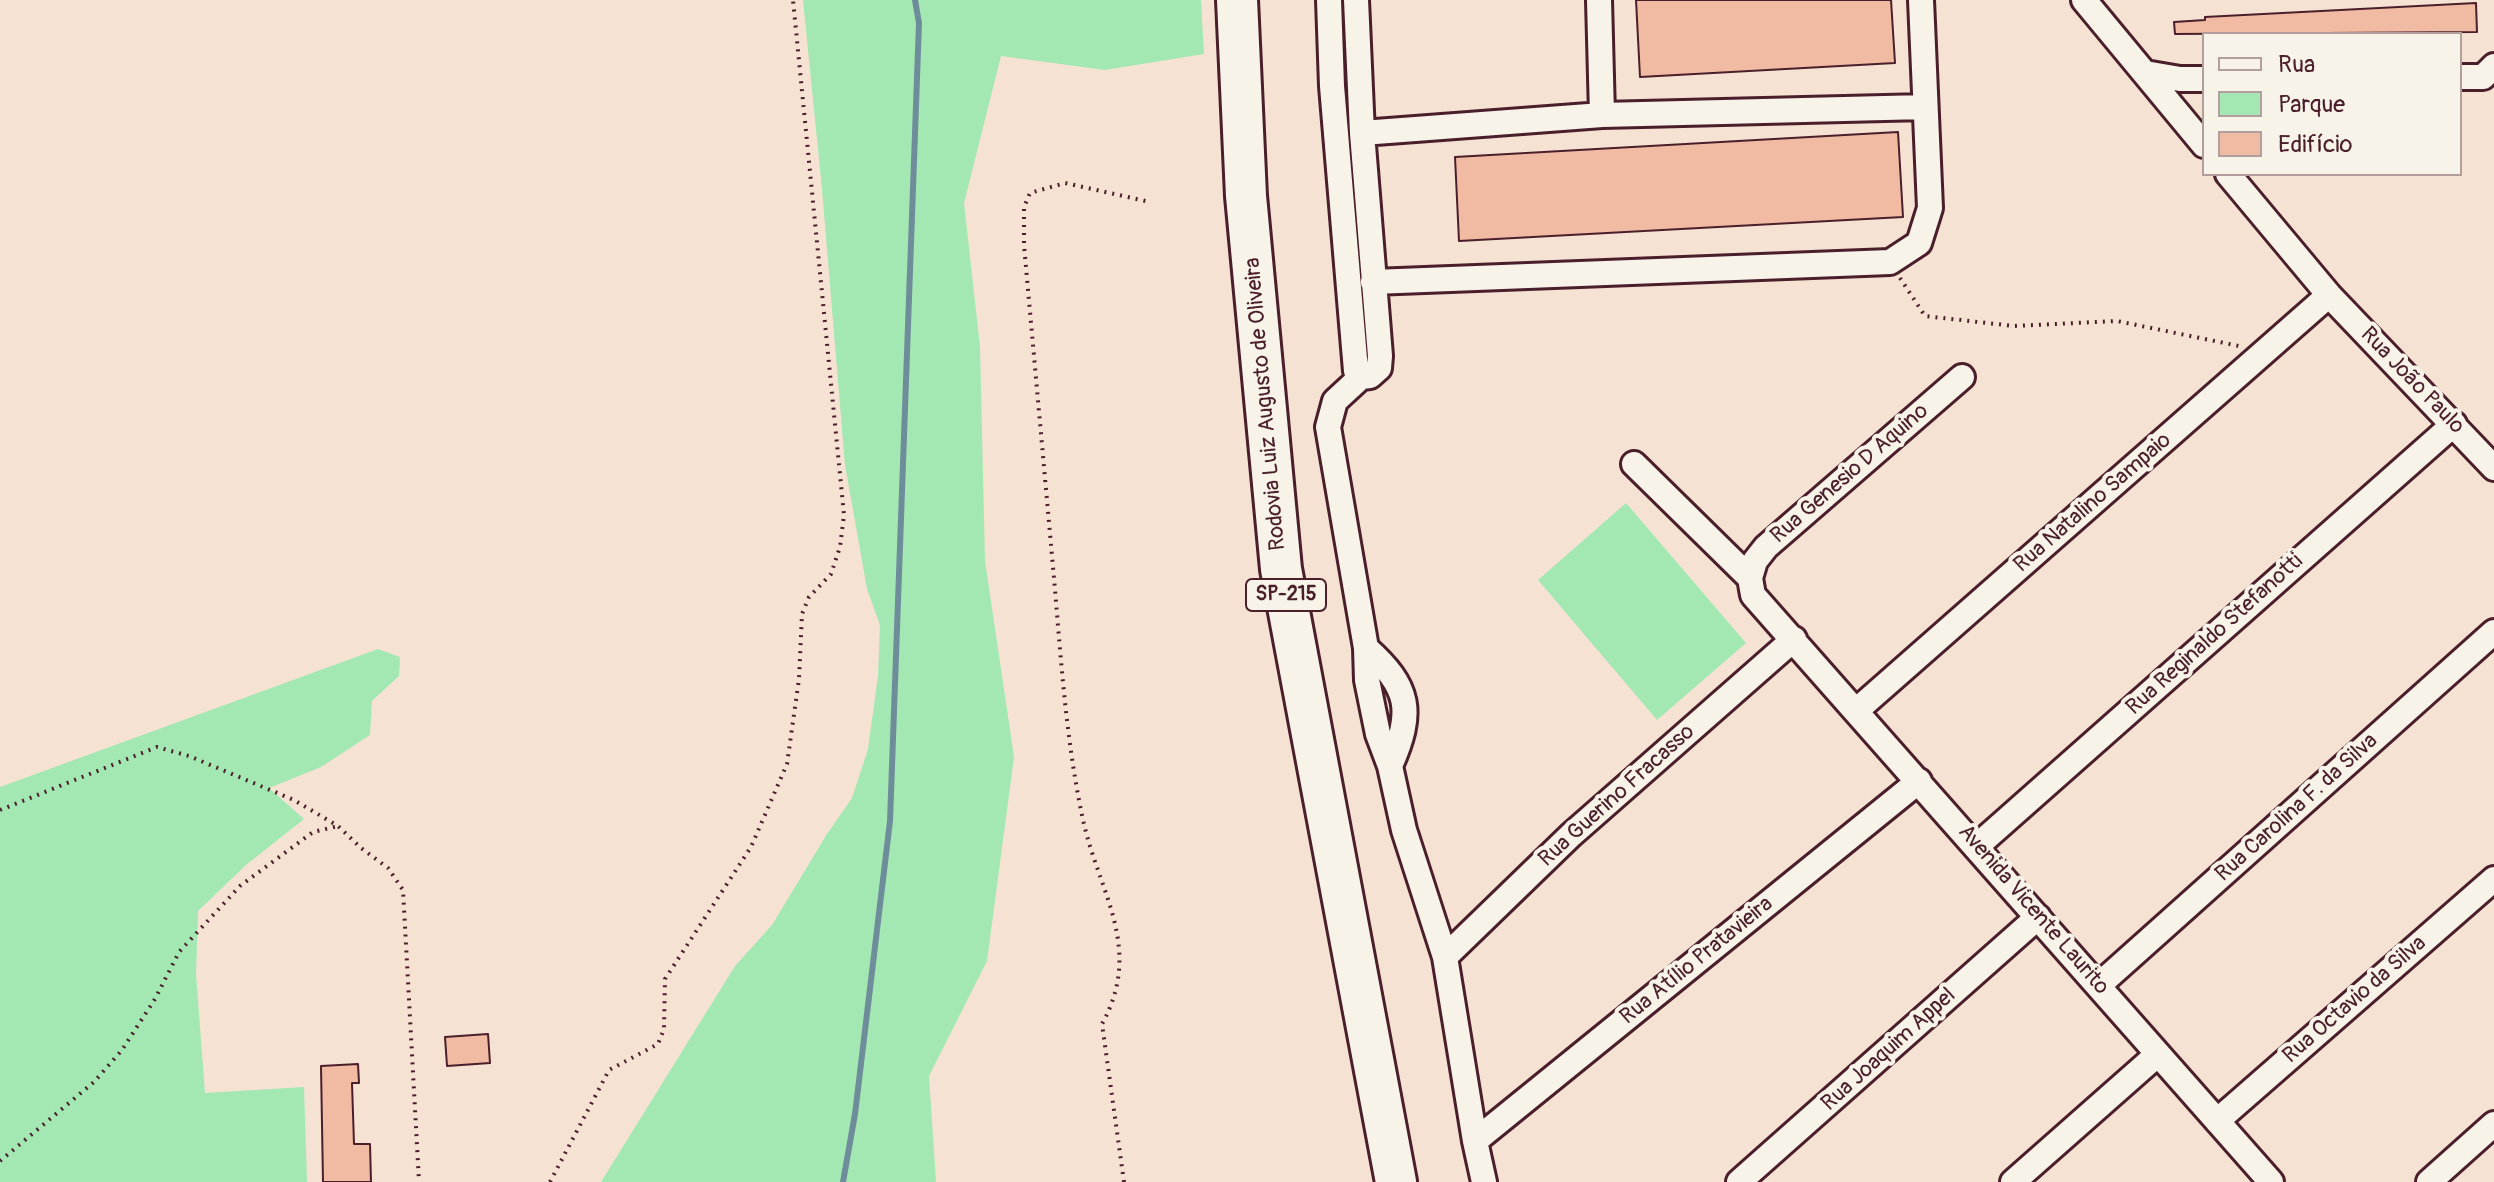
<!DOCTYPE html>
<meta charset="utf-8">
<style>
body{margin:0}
#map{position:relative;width:2494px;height:1182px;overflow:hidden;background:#f5e2d3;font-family:Pangolin,sans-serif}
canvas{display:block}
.legend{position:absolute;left:2202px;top:32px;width:260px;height:144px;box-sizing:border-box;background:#f7f3e8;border:2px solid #b29e9c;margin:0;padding:10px 14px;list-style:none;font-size:24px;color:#4a1f2b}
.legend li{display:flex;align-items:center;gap:16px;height:40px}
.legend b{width:40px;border:2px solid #b29e9c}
</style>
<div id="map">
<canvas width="2494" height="1182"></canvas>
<ul class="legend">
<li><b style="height:10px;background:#f7f3e8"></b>Rua</li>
<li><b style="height:22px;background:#a3e8b3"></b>Parque</li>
<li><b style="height:22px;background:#f0bba2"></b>Edifício</li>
</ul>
</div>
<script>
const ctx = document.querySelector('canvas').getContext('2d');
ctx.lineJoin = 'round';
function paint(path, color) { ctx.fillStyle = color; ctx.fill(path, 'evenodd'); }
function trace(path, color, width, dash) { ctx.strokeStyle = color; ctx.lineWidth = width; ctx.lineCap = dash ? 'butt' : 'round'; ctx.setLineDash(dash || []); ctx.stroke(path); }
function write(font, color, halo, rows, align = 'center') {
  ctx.font = font + ' Pangolin,sans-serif'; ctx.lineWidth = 8; ctx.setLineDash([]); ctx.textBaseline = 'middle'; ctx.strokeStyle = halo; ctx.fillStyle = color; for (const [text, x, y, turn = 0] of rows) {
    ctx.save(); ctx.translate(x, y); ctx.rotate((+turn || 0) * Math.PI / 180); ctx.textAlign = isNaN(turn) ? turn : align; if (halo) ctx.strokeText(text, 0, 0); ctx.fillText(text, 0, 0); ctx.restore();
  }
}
const green = new Path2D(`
 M803,0h398l3,54 -99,16 -104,-14 -37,147 16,144 5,214 29,196 -27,204 -58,115 7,106h-335l134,-216 37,-41 55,-91 25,-36 16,-49 10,-73 2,-51 -13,-36 -22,-124 -23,-276z
 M1626,503l120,140 -89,77 -119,-140z
 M378,649l22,8 -1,19 -27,25 -2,34 -49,32 -52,21 35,31 -58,46 -48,46 -2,64 9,118 99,-6 3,95h-307v-395z`);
const stream = new Path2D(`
 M843,1182l12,-68 35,-293 29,-798 -4,-23`);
const building = new Path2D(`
 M1636,0h255l4,63 -255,14z
 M2476,3l1,29 -302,2 -1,-12 31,-2v-3z
 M1898,132l5,85 -444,24 -4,-84z
 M488,1034l2,29 -43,3 -2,-29z
 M358,1064l1,19h-7l2,61h16l1,38h-48l-2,-116z`);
const path = new Path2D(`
 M1900,278l25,38 89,10 103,-5 122,25
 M0,810l157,-63 32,9 105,44 44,26 23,22 27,20 15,22 16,292
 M0,1161l94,-79 28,-32 33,-51 24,-47 61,-66 73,-54 25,-6
 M550,1182l59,-112 49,-26 6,-15 1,-50 86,-132 36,-83 12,-85 3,-65 7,-17 22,-23 9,-27 4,-32 -51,-515
 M1124,1182l-22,-158c42,-76 -3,-131 -19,-204 -17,-79 -22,-161 -29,-242 -10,-111 -20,-222 -30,-333v-38l6,-14 35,-10 85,19`);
const minor = new Path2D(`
 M1329,0l3,86 24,285 5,6 9,-1 9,-8 1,-12 -18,-223 -6,-133
 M1599,0l3,115
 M2084,0l120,145
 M2145,73l35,6h24
 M2460,77h23l11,-11
 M1362,133l240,-18 323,-8
 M2228,174l101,121 165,173
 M1373,282l517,-20 29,-19 11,-35 -9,-208
 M1361,377l-26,24 -7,26 38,221 1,32 11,54 12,32 14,64 41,127 30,184 9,41
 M1634,464l116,114 3,17 518,587
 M1750,578l5,-17 11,-14 196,-170
 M1366,648c44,39 48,64 24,118
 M1857,710l472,-415
 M1977,846l477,-422
 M1445,957l126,-122 223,-196
 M2099,985l395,-353
 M2217,1121l277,-242
 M1475,1141l444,-360
 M1739,1182l299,-265
 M2013,1182l145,-128
 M2429,1182l65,-58`);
const trunk = new Path2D(`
 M1237,0l9,196 35,373 115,613`);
const shields = [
 [1286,595,80]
];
const shieldNames = [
 ["SP-215",1286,595]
];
const streetNames = [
 ["Rua João Paulo",2412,381,46],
 ["Rodovia Luiz Augusto de Oliveira",1266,404,-95],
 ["Rua Genesio D Aquino",1850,474,-41],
 ["Rua Natalino Sampaio",2093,503,-41],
 ["Rua Reginaldo Stefanotti",2215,635,-42],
 ["Rua Guerino Fracasso",1617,796,-42],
 ["Rua Carolina F. da Silva",2297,808,-42],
 ["Avenida Vicente Laurito",2033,910,49],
 ["Rua Atílio Pratavieira",1697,961,-39],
 ["Rua Octavio da Silva",2355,1000,-41],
 ["Rua Joaquim Appel",1889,1050,-42]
];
paint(green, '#a3e8b3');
trace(stream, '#6f8c9b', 6);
paint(building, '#f0bba2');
trace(building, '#4a1f2b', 2);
trace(minor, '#4a1f2b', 30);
trace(trunk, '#4a1f2b', 46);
trace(path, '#4a1f2b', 4, [2, 6]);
trace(minor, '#f7f3e8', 24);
trace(trunk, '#f7f3e8', 40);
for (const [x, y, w] of shields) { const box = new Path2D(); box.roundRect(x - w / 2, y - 16, w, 32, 6); ctx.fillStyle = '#f7f3e8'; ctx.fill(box); trace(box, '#4a1f2b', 2); }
write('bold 20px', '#4a1f2b', null, shieldNames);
write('22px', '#4a1f2b', '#f7f3e8', streetNames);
</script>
